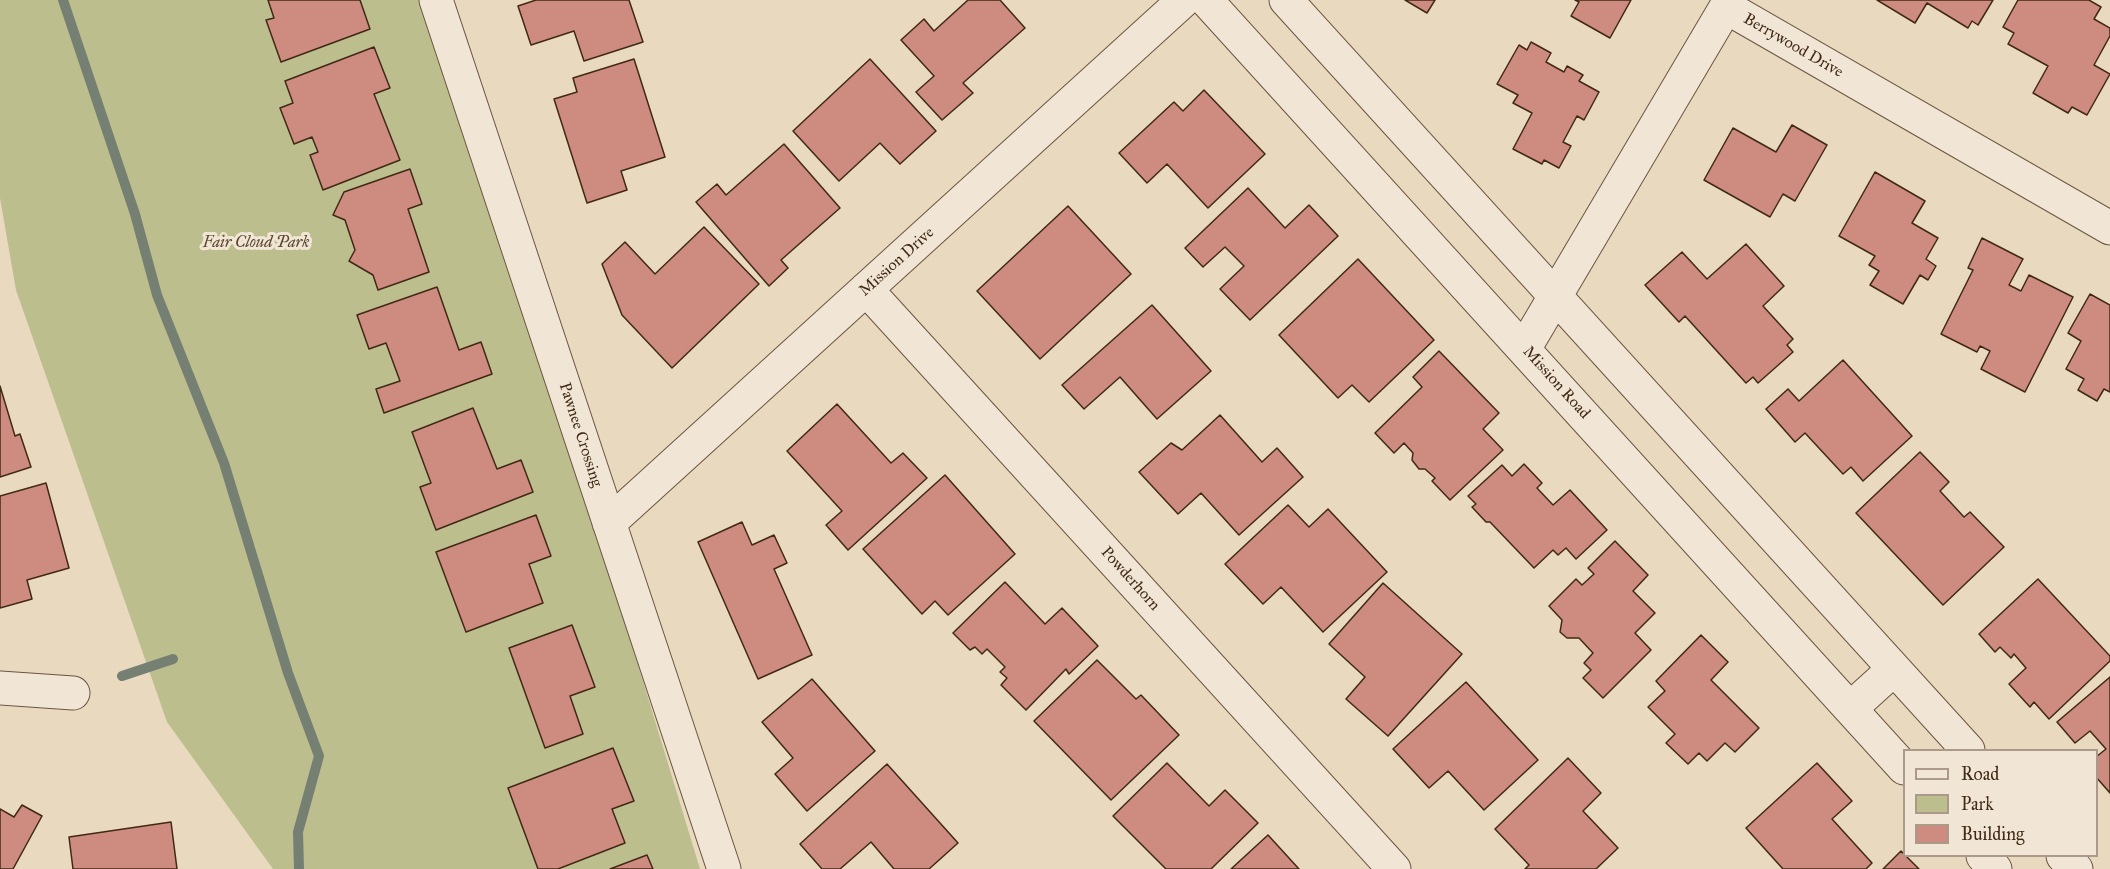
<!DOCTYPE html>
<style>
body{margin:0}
#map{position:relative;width:2110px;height:869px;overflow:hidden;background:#e9d9bf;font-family:"IM FELL Great Primer",serif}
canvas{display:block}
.legend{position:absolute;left:1903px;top:749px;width:195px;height:108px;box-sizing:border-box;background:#f1e6d5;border:2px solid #ab9a89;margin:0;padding:8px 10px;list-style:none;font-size:18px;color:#412916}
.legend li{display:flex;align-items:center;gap:12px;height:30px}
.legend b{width:30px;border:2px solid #ab9a89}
</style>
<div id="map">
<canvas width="2110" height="869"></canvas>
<ul class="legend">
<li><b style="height:8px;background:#f1e6d5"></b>Road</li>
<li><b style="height:16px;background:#bcbe8e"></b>Park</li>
<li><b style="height:16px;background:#ce8b7f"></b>Building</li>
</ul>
</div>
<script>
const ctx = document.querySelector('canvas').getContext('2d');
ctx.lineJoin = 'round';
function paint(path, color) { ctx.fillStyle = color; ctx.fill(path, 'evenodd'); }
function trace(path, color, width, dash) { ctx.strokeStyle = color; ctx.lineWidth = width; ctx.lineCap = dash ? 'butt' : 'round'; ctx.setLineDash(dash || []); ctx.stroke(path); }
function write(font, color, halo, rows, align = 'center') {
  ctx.font = font + ' "IM FELL Great Primer",serif'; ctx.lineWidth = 6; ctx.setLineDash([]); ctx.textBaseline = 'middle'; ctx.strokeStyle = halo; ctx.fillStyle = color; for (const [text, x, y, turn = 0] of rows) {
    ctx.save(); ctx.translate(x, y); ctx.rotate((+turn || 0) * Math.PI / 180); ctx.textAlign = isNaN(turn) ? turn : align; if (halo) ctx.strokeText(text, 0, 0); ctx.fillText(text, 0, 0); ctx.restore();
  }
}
const green = new Path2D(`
 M0,0h432l14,32 254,837h-427l-106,-147 -151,-432 -16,-92z`);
const stream = new Path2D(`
 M63,0l72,214 22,81 67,168 64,210 31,83 -21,76 1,37
 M122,676l51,-17`);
const building = new Path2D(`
 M268,0h92l10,29 -89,33 -15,-42 8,-2z
 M536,0h93l14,42 -59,19 -10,-30 -43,14 -13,-39z
 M968,0h32l25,28 -62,55 10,10 -31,27 -26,-28 18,-16 -33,-36 23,-21 10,12z
 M1405,0h30l-8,13z
 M1575,0h56l-21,38 -39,-22 8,-14z
 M1877,0h116l-15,25 -6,-4 -4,7 -41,-25 -12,20z
 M2018,0h71l12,7 -7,12 16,9v8l-16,29 16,9 -23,41 -15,-8 -4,6 -35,-20 15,-27 -40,-22 6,-11 -11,-6z
 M1531,42l20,11 -5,9 18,10 3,-6 16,9 -4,6 20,11 -15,28 -7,-4 -14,26 8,4 -12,22 -15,-8 -2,4 -29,-15 19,-36 -19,-10 5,-8 -21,-11 22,-39 8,5z
 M374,47l16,41 -16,6 26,66 -77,30 -13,-35 8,-3 -6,-15 -18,7 -14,-36 13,-5 -8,-22z
 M634,59l31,98 -44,14 6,19 -40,13 -33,-104 23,-7 -4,-14z
 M870,59l66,72 -36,33 -20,-21 -41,38 -46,-50z
 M1204,90l61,64 -57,54 -41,-44 -20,19 -28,-30 55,-51 9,9z
 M1792,125l35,20 -32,56 -12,-7 -13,23 -66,-37 29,-52 43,24z
 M784,144l56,64 -59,52 7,8 -19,18 -73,-84 21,-18 9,11z
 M410,169l12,35 -14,5 21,63 -51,18 -5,-15 -24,-14 6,-11 -10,-30 -12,-5 11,-23z
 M1875,172l50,29 -13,22 26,15 -12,21 10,7 -8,14 -8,-5 -17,29 -33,-19 9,-14 -10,-6 6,-9 -36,-20z
 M1248,188l37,40 24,-23 29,31 -88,84 -30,-31 24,-23 -19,-19 -22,20 -18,-19z
 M1068,206l63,68 -91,85 -63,-68z
 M704,227l55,57 -87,84 -50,-53 -20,-51 23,-22 30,32z
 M1982,238l41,21 -14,26 12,6 8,-16 44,22 -48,95 -44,-23 9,-18 -10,-5 -3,6 -36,-18 32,-64 -5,-2z
 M1746,244l38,42 -21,20 30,33 -6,6 6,7 -35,31 -5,-6 -7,6 -61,-67 -6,6 -34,-37 37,-33 25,27z
 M1358,259l76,81 -65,62 -17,-17 -14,13 -59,-63z
 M437,287l22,63 22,-8 11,32 -108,39 -8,-24 24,-8 -14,-38 -17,6 -12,-34z
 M2090,294l20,11v87l-6,-3 -7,12 -19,-11 6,-11 -18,-10 15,-28 -13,-8z
 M1152,305l59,66 -54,48 -37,-42 -36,32 -22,-24z
 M1439,351l60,62 -16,16 20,21 -53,50 -18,-19 3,-3 -10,-9h-6l-7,-9 1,-7 -9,-10 -10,10 -19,-20 47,-46 -9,-10z
 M1843,360l69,76 -49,45 -12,-14 -8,7 -38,-41 -10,9 -29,-33 22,-20 11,12z
 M0,386l15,50 5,-2 11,33 -31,10z
 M837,404l54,59 12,-10 24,25 -79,72 -22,-25 16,-14 -55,-60z
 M473,408l24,61 24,-9 12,32 -97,38 -16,-43 11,-4 -19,-51z
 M1220,415l42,47 15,-14 26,29 -64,58 -38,-42 -23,21 -39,-42 32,-29 11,7z
 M1920,452l29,30 -9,9 24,26 6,-5 34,35 -61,58 -87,-92z
 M1524,464l18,19 -5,5 16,17 17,-15 37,40 -31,29 -10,-11 -8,7 -5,-5 -19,18 -44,-46h-4l-14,-15 4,-3 -8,-8 34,-31 10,11z
 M945,475l70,79 -67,61 -13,-14 -13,13 -59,-65z
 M46,483l23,85 -42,12 5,19 -32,9v-112z
 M1288,505l21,22 19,-18 59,63 -64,60 -42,-45 -18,17 -38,-40z
 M536,515l15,41 -22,8 14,39 -77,29 -30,-80z
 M742,522l10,23 22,-10 13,28 -13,6 38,86 -54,24 -60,-137z
 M1615,541l33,34 -15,16 22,22 -20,20 16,17 -48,48 -20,-20 8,-8 -7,-7 9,-10 -14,-15h-12l-7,-6 2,-12 -13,-14 27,-27 6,6 12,-11 -6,-6z
 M2038,579l72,77v5l-61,58 -15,-17 -4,5 -21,-23 17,-16 -12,-14 -3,4 -11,-11 -5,5 -16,-18z
 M1005,582l40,42 17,-16 36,38 -29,28 -3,-5 -40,41 -25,-25 6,-7 -7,-6 5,-5 -18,-18 -5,5 -7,-7 -5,3 -17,-17z
 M1383,583l79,71 -74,82 -42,-37 19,-22 -36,-33z
 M572,625l23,62 -25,9 13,38 -38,14 -36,-100z
 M1701,635l27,27 -17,18 48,48 -24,24 -10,-9 -18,18 -8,-8 -11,11 -22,-21 9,-9 -27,-27 17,-16 -9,-10z
 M1097,660l39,39 5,-4 38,40 -68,65 -77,-79z
 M2110,677v116l-14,-16v-20l10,-8 -16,-18 -15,12 -18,-21z
 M812,679l63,72 -68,60 -32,-37 18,-16 -31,-36z
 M1466,682l72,78 -54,50 -36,-39 -19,17 -36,-39z
 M613,748l21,53 -22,8 13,34 -67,26h-20l-30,-81z
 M1568,758l33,35 -18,18 35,37 -22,21h-71l4,-4 -34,-36z
 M1167,763l42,43 16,-16 33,33 -47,46h-45l-53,-53z
 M1817,763l35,38 -20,18 40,44 -6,6h-83l-37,-41z
 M887,764l71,79 -29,26h-35l-23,-27 -31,27h-18l-22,-25z
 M22,805l20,11 -29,53h-13v-60l14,8z
 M171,822l6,47h-104l-4,-32z
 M1268,835l31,34h-68z
 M1901,851l18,18h-36z
 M647,855l6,14h-43z`);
const minor = new Path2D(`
 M436,0l288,869
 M1206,0l698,768
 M1286,0l682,750
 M866,289l528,580
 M1524,349l202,-342 384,221
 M609,523l575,-523
 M0,688l73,5
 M1851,708l43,-39
 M1983,856l12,13
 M2063,856l13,13`);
const streetNames = [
 ["Berrywood Drive",1793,46,30],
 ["Mission Drive",897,262,-42],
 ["Mission Road",1556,383,48],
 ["Pawnee Crossing",580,435,72],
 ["Powderhorn",1130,579,48]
];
const parkNames = [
 ["Fair Cloud Park",256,243]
];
paint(green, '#bcbe8e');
trace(stream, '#758072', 10);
paint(building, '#ce8b7f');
trace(building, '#412916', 1.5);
trace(minor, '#6b5540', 35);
trace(minor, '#f1e6d5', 33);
write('16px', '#412916', '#f1e6d5', streetNames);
write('italic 16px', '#5a472e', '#f1e6d5', parkNames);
</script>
